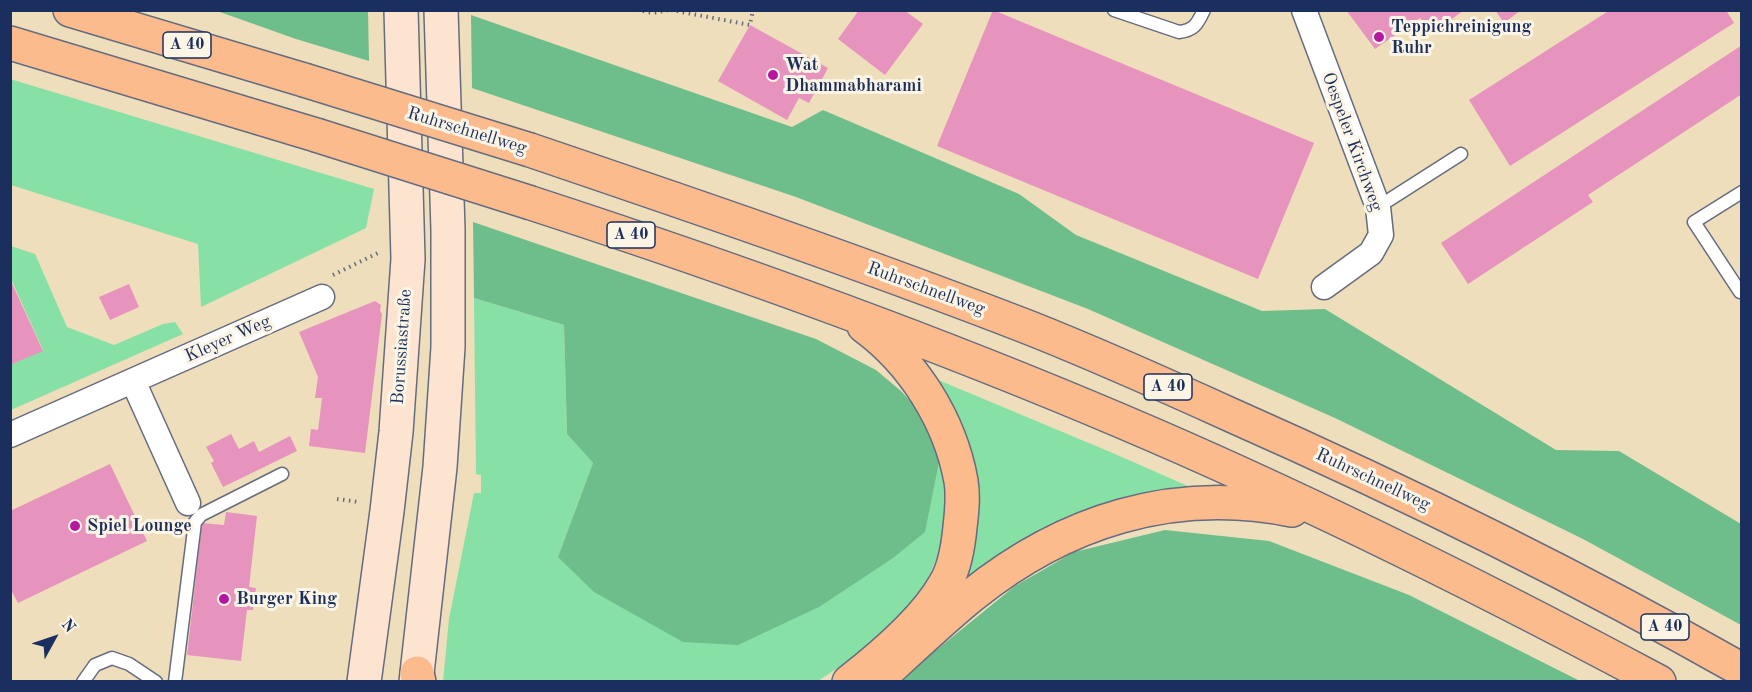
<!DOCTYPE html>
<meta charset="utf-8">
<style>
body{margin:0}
#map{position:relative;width:1752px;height:692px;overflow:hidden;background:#eedebc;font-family:"Old Standard TT",serif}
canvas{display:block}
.frame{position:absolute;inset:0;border:12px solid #1b2f5e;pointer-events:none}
.north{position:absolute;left:24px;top:608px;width:60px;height:60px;-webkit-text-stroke:4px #fcf5e5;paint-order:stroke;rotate:50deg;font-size:16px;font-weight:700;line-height:24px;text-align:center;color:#1b2f5e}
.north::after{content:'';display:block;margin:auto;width:21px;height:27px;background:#1b2f5e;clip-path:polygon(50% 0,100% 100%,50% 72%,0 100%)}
</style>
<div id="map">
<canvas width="1752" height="692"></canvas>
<div class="frame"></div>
<div class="north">N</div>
</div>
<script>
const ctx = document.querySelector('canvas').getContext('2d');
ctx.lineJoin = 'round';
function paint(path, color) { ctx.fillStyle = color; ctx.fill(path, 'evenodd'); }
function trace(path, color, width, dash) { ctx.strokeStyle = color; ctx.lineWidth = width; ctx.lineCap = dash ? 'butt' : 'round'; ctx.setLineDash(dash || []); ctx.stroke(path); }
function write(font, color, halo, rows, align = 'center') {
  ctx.font = font + ' "Old Standard TT",serif'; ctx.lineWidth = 6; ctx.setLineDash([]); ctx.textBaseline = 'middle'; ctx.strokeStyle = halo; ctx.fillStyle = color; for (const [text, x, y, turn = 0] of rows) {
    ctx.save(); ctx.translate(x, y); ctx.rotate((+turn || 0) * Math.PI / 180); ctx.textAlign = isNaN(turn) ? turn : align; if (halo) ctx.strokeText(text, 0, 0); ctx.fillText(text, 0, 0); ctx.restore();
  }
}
const green = new Path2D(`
 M10,79l364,110 -8,39 -165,79 -3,-63 -187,-59z
 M11,246l24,8 32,73 47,18 49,-21 12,-2 8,12 -172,76 -1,-45 33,-15 -32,-71z
 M474,298l90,27 3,109 26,29 -35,94 382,-100 8,42 -5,45 -17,38 -39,53 -69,46 -375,1 6,-63 25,-126h7v-18l-5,-1z
 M924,374l191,80 91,40 -246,93 16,-52 -1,-58z`);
const forest = new Path2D(`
 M217,11h151l1,50 -73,-22z
 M471,15l321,112 31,-17 196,84 57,41 186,76 63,-2 231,141 63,1 122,73v101l-158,-86 -248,-121 -247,-109 -292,-112 -324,-109z
 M473,222l343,117 60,31 25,21 18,20 13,22 8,24 -15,75 -32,26 -74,49 -81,38 -55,-3 -89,-50 -36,-35 35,-94 -26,-29 -3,-109 -90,-27z
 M1165,530l104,11 140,54 171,86 -683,1 118,-96 59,-34z`);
const building = new Path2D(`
 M859,10h45l19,14 -38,51 -47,-36z
 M993,10l321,133 -56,136 -321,-133z
 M1346,10h118l-16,12 -23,4 -5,-8 -45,31z
 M1495,10h26l-17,13z
 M1610,10h116l8,13 -224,143 -41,-66z
 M750,25l78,43 -19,35 -10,-5 -12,22 -69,-39z
 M1742,45v49l-154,101 5,7 -125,82 -27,-41z
 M10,279l33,72 -33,14z
 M129,284l10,23 -29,13 -11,-23z
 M375,301l6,4 -1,6 2,3 -17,139 -56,-7 2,-17 7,1 4,-32h-7l3,-21 -19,-45z
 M231,434l8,15 15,-8 5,11 31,-16 7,15 -74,36 -12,-24 3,-2 -8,-14z
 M110,464l37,77 -129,62 -8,-15v-77z
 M226,512l31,4 -8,71 7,1 -3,22h-6l-6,51 -54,-6 15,-132 22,2z`);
const path = new Path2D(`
 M637,10l16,3 16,-3
 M671,10l79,15 3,-15
 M333,275l45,-22
 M337,499l22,3`);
const lane = new Path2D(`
 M1114,10l65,22c16,-2 18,-8 25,-22
 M1742,192l-48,30 46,70 2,-1
 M1378,207l83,-53
 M83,682l12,-17 17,-7 17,6 27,18
 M175,682l20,-160 6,-7 81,-41`);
const street = new Path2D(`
 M1304,10l74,197 3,28 -10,18 -47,34
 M133,381l55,122
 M10,435l312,-138`);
const secondary = new Path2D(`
 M364,682l23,-171 9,-79 12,-173 -7,-249
 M416,682l24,-215 8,-120v-117l-7,-220`);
const highway = new Path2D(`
 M70,10l234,70
 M10,43l306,92
 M530,150c168,57 335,114 500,178 68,27 135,57 201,87 174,77 345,161 511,255
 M531,203c200,65 397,136 590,218 184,78 362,167 538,261
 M417,673l2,9
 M849,682c32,-25 76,-62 96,-98 8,-13 12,-32 14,-48 2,-18 5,-37 2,-55 -11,-61 -48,-119 -97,-155
 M875,682c32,-29 63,-59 96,-86 93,-75 202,-110 321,-86`);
const highwayBridge = new Path2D(`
 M304,80l226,70
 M316,135l215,68`);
const markers = [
 [1379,37,6,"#b5179e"],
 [773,75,6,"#b5179e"],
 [75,526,6,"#b5179e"],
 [224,599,6,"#b5179e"]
];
const shields = [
 [187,45,48],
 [631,235,48],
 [1168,387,48],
 [1665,627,48]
];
const shieldNames = [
 ["A 40",187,45],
 ["A 40",631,235],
 ["A 40",1168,387],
 ["A 40",1665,627]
];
const poiNames = [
 ["Teppichreinigung",1391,27],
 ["Ruhr",1391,48],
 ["Wat",785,65],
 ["Dhammabharami",785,86],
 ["Spiel Lounge",87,526],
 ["Burger King",236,599]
];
const streetNames = [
 ["Ruhrschnellweg",467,131,17],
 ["Oespeler Kirchweg",1352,142,70],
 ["Ruhrschnellweg",926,289,20],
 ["Kleyer Weg",228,339,-24],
 ["Borussiastraße",402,347,-86],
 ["Ruhrschnellweg",1373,480,25]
];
paint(green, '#87e0a5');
paint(forest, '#6dbe8a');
paint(building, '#e694bd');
trace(lane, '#656c7f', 15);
trace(street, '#656c7f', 27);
trace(secondary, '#656c7f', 36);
trace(highway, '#656c7f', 36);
trace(path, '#656c7f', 4, [1.5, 4.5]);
trace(lane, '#fff', 12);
trace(street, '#fff', 24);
trace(secondary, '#fde4d1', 33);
trace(highway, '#fbbb8d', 33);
trace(highwayBridge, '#656c7f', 36, []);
trace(highwayBridge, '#fbbb8d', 33);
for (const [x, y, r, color] of markers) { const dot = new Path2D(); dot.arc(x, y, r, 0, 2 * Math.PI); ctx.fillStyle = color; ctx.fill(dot); trace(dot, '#fcf5e5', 2); }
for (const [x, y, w] of shields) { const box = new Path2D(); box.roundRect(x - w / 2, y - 13, w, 26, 4.5); ctx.fillStyle = '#fcf5e5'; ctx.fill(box); trace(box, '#1b2f5e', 1.5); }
write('bold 16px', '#1b2f5e', null, shieldNames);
write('bold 18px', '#1b2f5e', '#fcf5e5', poiNames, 'left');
write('18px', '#1b2f5e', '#fcf5e5', streetNames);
</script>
